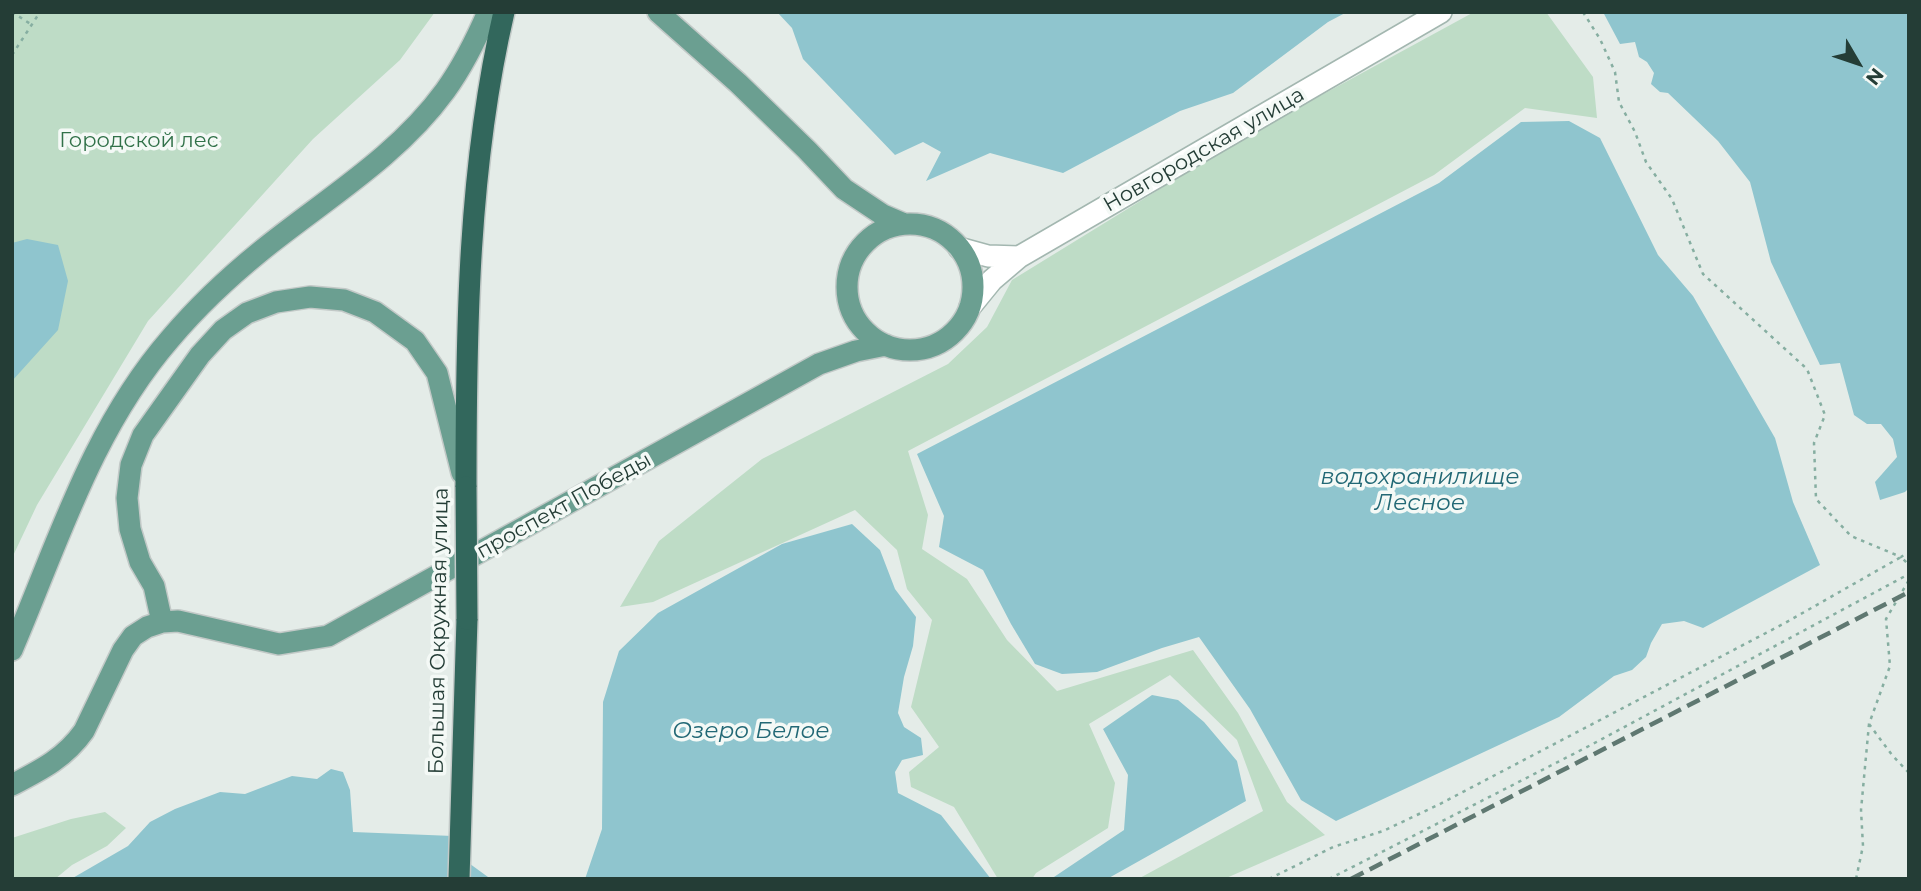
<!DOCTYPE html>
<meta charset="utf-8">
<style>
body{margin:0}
#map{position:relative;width:1921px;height:891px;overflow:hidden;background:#e4ece8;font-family:Montserrat,sans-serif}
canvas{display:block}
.frame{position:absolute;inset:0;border:14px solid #243d36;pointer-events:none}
.north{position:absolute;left:1823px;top:28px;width:70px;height:70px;-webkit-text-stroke:5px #f4f9f6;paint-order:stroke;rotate:129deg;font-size:19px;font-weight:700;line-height:28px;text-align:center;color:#243d36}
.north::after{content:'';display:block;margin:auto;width:24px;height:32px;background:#243d36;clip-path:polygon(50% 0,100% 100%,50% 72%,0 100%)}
</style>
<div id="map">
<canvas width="1921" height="891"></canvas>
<div class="frame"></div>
<div class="north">N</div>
</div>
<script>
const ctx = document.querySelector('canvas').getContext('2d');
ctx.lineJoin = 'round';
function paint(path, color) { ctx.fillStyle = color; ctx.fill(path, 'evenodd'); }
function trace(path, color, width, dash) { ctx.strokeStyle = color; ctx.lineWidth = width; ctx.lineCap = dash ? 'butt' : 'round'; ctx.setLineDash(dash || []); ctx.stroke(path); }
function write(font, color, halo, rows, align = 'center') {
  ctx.font = font + ' Montserrat,sans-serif'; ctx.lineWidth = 7; ctx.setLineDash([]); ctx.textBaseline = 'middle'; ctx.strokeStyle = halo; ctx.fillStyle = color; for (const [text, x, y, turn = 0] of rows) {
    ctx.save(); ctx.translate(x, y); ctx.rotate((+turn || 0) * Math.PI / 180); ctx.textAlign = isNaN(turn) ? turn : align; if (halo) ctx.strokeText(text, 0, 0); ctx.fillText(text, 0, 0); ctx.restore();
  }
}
const green = new Path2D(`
 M12,12h423l-35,48 -87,79 -165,182 -111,184 -25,53z
 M1474,12h72l47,65 4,41 -72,-10 -91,67 -526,276 20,64 -6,34 45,30 40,61 50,51 136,-41 45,63 49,89 38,33 -101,44h-86l125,-68 -26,-71 -67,-65 -81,49 26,59 -7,45 -72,45 -4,6h-34l-44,-72 -43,-20 -2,-15 30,-25 -28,-40 21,-87 -25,-31 -10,-39 -42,-40 -202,92 -33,5 39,-66 103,-82 186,-95 39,-37 25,-47 229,-141z
 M105,812l21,16 -19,18 -35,19 -17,14h-43v-41l59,-19z`);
const water = new Path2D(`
 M777,12h570l-19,10 -95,71 -53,18 -117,62 -73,-20 -64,28 15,-29 -18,-10 -28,13 -92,-96 -11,-31z
 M1603,12h306v476l-4,4 -25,8 -5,-18 22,-25 -4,-18 -12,-15h-14l-13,-9 -14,-52 -20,2 -49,-103 -21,-80 -32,-41 -50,-48 -8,-1 -9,-8 3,-11 -7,-11 -8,-5 -4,-15 -15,2z
 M1569,121l31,17 58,117 35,41 82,142 18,64 27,63 -117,63 -19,-7 -22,3 -11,19 -5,14 -14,13 -18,6 -55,41 -223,104 -35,-21 -51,-91 -51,-72 -37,11 -65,24 -35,2 -27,-10 -24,-40 -28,-54 -44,-23 5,-31 -27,-62 522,-271 82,-61z
 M27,239l31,6 10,36 -10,49 -46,51v-138z
 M852,524l28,26 15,39 21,28 -3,29 -9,31 -6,36 6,14 17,11 2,17 -21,5 -7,12 3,21 43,22 50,64h-406l17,-50 1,-127 16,-51 39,-38 124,-69z
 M1152,695l26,5 26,22 33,39 9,40 -139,78h-56l73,-49 4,-55 -25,-46z
 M331,769l12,3 7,18 3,42 100,4 2,17 33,24 22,2h-439l57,-33 22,-24 25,-13 45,-17 25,2 47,-18 25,3z`);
const path = new Path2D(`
 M12,12l20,13
 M1583,12l17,27 15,33 4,30 16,30 11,30 26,37 31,75 104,95 18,46 -11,28 2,56 35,37 50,21 8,-5
 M12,55l28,-43
 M1869,724l23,31 17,18
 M1269,879l64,-32 50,-16 55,-26 347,-182 116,-66 8,8
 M1329,879l260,-133 320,-172
 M1856,879l7,-33 -2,-36 8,-86 21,-58 -4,-47 23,-39`);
const secondary = new Path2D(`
 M959,248l29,8 31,1
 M970,307l22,-27 27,-23 422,-245`);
const primary = new Path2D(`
 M658,12l80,71 69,67 37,39 39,26 21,9
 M847 287a63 63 0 1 1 126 0a63 63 0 1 1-126 0Z
 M162,622l-8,-36 -14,-24 -10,-33 -3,-31 4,-33 12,-30 57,-80 23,-25 24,-17 29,-11 34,-5 34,3 31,12 40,29 22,32 25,100
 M12,650c46,-107 80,-221 158,-311 27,-32 59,-62 91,-88 63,-51 136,-94 184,-160 18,-25 31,-51 43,-79
 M12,785c29,-15 53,-27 72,-54l39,-81 10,-14 14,-9 15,-5 16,-1 101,23 49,-8 491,-272 37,-13 30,-6`);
const highway = new Path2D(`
 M466,487c0,-158 2,-320 38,-475
 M459,879l8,-260`);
const rail = new Path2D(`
 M1351,879l558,-287`);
const highwayBridge = new Path2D(`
 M466,487l1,132`);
const parkNames = [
 ["Городской лес",139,141]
];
const streetNames = [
 ["Новгородская улица",1204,150,-30],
 ["проспект Победы",564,506,-29],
 ["Большая Окружная улица",439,631,-89]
];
const waterNames = [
 ["водохранилище",1420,477],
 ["Лесное",1420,503],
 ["Озеро Белое",751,731]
];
paint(green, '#bedcc6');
paint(water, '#8fc5ce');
trace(secondary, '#a3b7b0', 24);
trace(primary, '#c2c9c7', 24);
trace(highway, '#c2c9c7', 24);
trace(path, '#86aea1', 2.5, [3.5, 5]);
trace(secondary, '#fff', 21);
trace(primary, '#6b9f91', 21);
trace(highway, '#32675c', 21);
trace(rail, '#5f7871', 4.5, [14, 7]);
trace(highwayBridge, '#c2c9c7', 24, []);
trace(highwayBridge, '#32675c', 21);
write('21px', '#317149', '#f4f9f6', parkNames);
write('21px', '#243d36', '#f4f9f6', streetNames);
write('italic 23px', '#226875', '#f4f9f6', waterNames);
</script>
